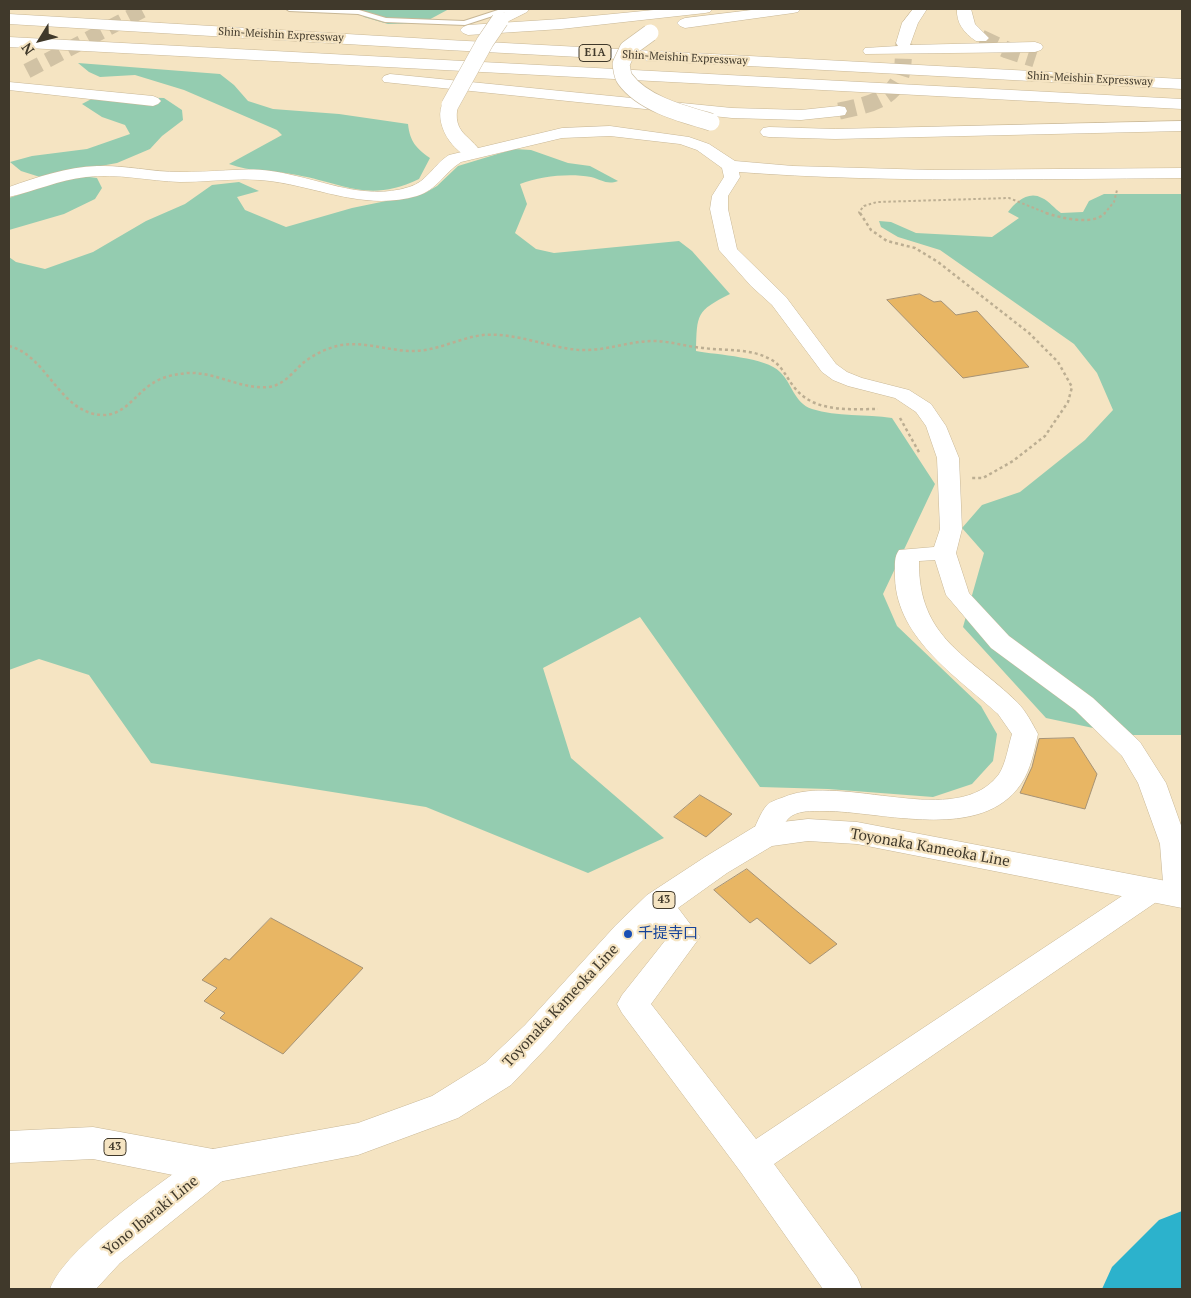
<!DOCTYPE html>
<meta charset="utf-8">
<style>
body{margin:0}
#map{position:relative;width:1191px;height:1298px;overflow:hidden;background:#f5e4c2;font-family:"PT Serif",serif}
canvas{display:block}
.frame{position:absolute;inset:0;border:10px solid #40392b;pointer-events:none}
.north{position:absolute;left:15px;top:15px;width:50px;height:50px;-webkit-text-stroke:4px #f5e4c2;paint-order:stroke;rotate:234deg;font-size:14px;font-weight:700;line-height:20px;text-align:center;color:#40392b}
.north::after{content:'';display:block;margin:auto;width:18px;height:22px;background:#40392b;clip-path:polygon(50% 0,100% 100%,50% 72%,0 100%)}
</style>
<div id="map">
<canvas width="1191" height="1298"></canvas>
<div class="frame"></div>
<div class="north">N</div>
</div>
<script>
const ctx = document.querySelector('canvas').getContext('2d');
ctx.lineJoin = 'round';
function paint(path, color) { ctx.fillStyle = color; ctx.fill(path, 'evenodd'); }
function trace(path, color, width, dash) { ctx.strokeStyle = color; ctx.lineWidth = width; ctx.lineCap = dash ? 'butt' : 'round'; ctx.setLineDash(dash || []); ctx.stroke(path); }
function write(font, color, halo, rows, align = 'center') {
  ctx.font = font + ' "PT Serif","Noto Sans JP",serif'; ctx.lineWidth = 4.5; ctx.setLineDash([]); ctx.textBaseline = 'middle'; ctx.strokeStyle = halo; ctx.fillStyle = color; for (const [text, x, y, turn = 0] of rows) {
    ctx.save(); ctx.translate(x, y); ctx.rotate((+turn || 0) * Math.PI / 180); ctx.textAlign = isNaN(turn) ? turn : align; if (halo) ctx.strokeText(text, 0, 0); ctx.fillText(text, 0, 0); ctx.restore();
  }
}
const green = new Path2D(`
 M356,9h93l-26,14 -35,1 -24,-7z
 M78,63l142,11 14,11 14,16 25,8 66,5 69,10c2,18 8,24 22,34l-11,21c-50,24 -73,5 -122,-4 -23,-5 -47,-3 -68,-11l53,-29 -5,-5 -93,-40 -49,-15 -35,2 -11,-5z
 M97,96l67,2 18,12 1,10 -21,16 -12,13 -33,14 -77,14 -19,-6 -11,-9 22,-6 55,-7 43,-15 -5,-9 -23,-8 -20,-13z
 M514,149l17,1 37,13 22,3 28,15c-11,4 -16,-1 -27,-4 -22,-4 -50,-1 -71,7l7,20 -12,29 21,16 18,4 125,-12 13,10 38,43c-34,17 -33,20 -34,57 21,4 70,6 84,21 12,11 14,31 32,37 25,8 54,5 80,9l43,66 -52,110 14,32 84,80 16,28 -4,27 -21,23 -39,13 -105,-8 -68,-2 -120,-170 -97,51 28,90 93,80 -76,35 -162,-66 -275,-44 -62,-88 -50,-16 -30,11v-413l7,5 29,7 48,-17 53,-31 39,-17 27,-19 27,-3 20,9 -22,6 8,13 41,17 66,-19 73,-15 12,-7 21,-20z
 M82,176l15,2 5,10 -7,11 -31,15 -55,16v-32l50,-17z
 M1104,194h78v541h-56l-80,-17 -83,-91 21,-74 -22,-25 20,-23 38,-13 65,-52 28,-30 -16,-37 -23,-29 -134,-94 -42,-13 -17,-10 -2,-6 12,1 25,11 76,4 27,-19 -11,-6c7,-10 21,-22 34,-14 7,3 13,11 19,15l22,-1 6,-11z`);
const river = new Path2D(`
 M1182,1211v76l-2,2h-78l10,-22 47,-47z`);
const building = new Path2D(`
 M920,294l14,8 7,-1 15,14 21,-4 52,56 -66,11 -76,-78z
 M1074,738l23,36 -12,35 -65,-16 12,-26 7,-28z
 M700,795l32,19 -26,23 -32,-20z
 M747,869l46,39 44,36 -27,20 -53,-46 -7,5 -36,-33z
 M271,918l92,50 -80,86 -63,-36 5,-5 -21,-12 13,-13 -15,-8 23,-22 4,2z`);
const minorTunnel = new Path2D(`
 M27,71l118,-62`);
const motorwayTunnel = new Path2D(`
 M981,38l26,12 28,9
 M839,111c24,-5 54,-10 62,-36 3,-10 2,-21 3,-32`);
const pathFar1 = new Path2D(`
 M860,214l-1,-2 5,-6 13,-4 132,-4 40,16
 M1104,214l10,-12 3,-12`);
const path = new Path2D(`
 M860,213l11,17 16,11 28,7 23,14 91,71 29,29 14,25 -4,15 -23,34 -32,25 -30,17h-12
 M1046,213c15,5 47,13 59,0
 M9,346c39,10 50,67 93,69 23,1 34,-22 51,-32 8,-5 18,-8 27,-9 31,-6 58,16 89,13 15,-2 24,-15 34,-24 10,-8 22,-14 34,-17 25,-6 51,5 76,5 24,0 46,-13 70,-16 33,-3 65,13 98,15 26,1 51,-10 76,-9 16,1 31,6 47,7 22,3 46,0 66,11 12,6 16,18 24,28 20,26 55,22 84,22
 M900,418l20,36`);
const service = new Path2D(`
 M286,9l73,1 27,8 78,3 37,-12 19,1 -18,3 -37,12 -80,-3 -27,-8 -69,-3z`);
const minor = new Path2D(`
 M9,82l144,14 5,2 3,3 -3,3 -5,2 -144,-16z
 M610,126l79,11 20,7 26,17 58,5 138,4 251,-2v10c-148,1 -296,5 -443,-6l1,5 -12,19v13l9,40 49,48 50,67 11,8 15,6 47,12 22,14 15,22 13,32 3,71 -6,24 13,40 40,43 84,62 47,44 26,41 16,45v77l-3,1 -10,-3 -4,-7 -391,268 83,113 5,12h-39l-83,-118 -118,-158 -5,-9 5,-9 46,-58 -24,-33 5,-8 10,-3 10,3 31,41 -49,67 105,135 387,-257 10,-3 10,3 -3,-38 -22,-61 -16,-27 -47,-46 -84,-62 -45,-53 -11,-35 -16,1c-1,78 50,94 98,141 9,9 15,21 21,32 -4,17 -7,35 -17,50 -40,59 -139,27 -197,27 -12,0 -28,-1 -36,8 -6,6 -9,16 -13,23l-10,3 -10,-3 -4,-7c5,-9 9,-22 16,-30 4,-4 12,-6 17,-8 59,-25 173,34 215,-23 7,-11 9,-27 13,-40l-14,-20c-42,-38 -105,-78 -103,-142 0,-8 -1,-15 4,-22l35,-3 6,-18 -3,-71 -11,-32 -10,-14 -21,-14 -47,-12 -15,-6 -11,-8 -50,-67 -21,-19 -32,-36 -9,-41 2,-13 12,-19 -2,-9 -25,-18 -17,-6 -70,-8 -48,2 -101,24c-17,11 -24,28 -44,34 -55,16 -104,-12 -157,-16 -27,-2 -53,2 -80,2 -31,-1 -63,-9 -94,-5 -27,3 -51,14 -77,20v-10c28,-10 58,-20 88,-21 28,-1 55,6 83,6 30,1 61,-5 91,-1 45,6 92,31 138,16 18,-5 25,-23 40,-32l113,-27z`);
const tertiary = new Path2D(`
 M511,9h18l-2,3 -22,11h-10l-3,-3 3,-3z
 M450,100l6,1 2,4c-6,28 11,29 24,48l-3,4c-22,5 -49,-35 -35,-56z`);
const secondary = new Path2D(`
 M213,1149l13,5 6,12 -6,12 -106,85 -24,26h-46c16,-43 111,-105 150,-135z`);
const primary = new Path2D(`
 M808,819l49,3 325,62v24l-325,-64 -49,-3 -36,5 -45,27 -56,40 -31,30 -91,102 -38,40 -53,33 -100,37 -145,28 -120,-24 -84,4v-32l84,-4 120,22 145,-26 74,-27 53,-33 40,-38 91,-100 31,-30 58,-38 49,-30 11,-3z`);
const motorway = new Path2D(`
 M664,9h48l-2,3 -5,1 -144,16 -93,6 -5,-2 -3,-3 3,-3 5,-2 93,-6z
 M760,9h40l-2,3 -5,1 -108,15 -5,-2 -3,-3 3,-3 5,-2z
 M913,9h14l-9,14 -8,22 125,-3 6,2 2,3 -2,3 -6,2 -170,2 -2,-3 2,-3 33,-2 -2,-3 6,-20z
 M957,9h14l4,15 14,14 -3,3h-10c-12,-8 -20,-18 -19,-32z
 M9,14l439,26 734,39v10l-734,-39 -439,-26z
 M9,37l1173,62v10l-1173,-62z
 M390,74l342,34 69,2 38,-4 6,1 2,4 -2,4 -6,1 -38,4 -69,-2 -348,-36 -2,-3 2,-3z
 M1182,121v10l-347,8 -66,-2 -6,-1 -3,-4 3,-4 6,-1 66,2z`);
const tertiaryBridge = new Path2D(`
 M450,105l35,-63 15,-22`);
const motorwayBridge = new Path2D(`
 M650,33l-22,16 -7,15c1,5 1,11 4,15 18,25 58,35 86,43`);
const markers = [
 [628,934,5,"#1a4fb4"]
];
const farStreetnames = [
 ["Shin-Meishin Expressway",281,35,3],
 ["Shin-Meishin Expressway",685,58,3],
 ["Shin-Meishin Expressway",1090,79,3]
];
const shields = [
 [595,53,32],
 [664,900,22],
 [115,1147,22]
];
const shieldNames = [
 ["E1A",595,53],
 ["43",664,900],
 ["43",115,1147]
];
const nearStreetnames = [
 ["Toyonaka Kameoka Line",930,848,10],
 ["Toyonaka Kameoka Line",561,1006,-47],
 ["Yono Ibaraki Line",151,1216,-39]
];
const nearTransitnames = [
 ["千提寺口",638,934]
];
paint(green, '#94ccb0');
paint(river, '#2cb2cc');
paint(building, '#e8b664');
trace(building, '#a69274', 1);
trace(minorTunnel, '#d1c2a4', 15, [15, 8]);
trace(motorwayTunnel, '#d1c2a4', 17, [17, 8]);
trace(service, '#c8b796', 2);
trace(minor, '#c8b796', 1);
trace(tertiary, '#c8b796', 1);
trace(secondary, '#c8b796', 1);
trace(primary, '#c8b796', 1);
trace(motorway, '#c8b796', 1);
trace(pathFar1, '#bcae92', 2, [2.5, 2.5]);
trace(path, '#bcae92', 2.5, [3, 3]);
paint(service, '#fff');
paint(minor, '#fff');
paint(tertiary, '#fff');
paint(secondary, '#fff');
paint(primary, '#fff');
paint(motorway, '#fff');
trace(tertiaryBridge, '#c8b796', 18, []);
trace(motorwayBridge, '#c8b796', 18, []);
trace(tertiaryBridge, '#fff', 17);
trace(motorwayBridge, '#fff', 17);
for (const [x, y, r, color] of markers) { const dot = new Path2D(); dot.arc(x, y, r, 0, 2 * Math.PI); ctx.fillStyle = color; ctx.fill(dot); trace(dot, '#f5e4c2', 2); }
write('11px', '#40392b', '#f5e4c2', farStreetnames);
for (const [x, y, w] of shields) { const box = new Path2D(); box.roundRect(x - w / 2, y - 8.5, w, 17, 4); ctx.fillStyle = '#f5e4c2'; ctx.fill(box); trace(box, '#40392b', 1); }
write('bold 11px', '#40392b', null, shieldNames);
write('15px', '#40392b', '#f5e4c2', nearStreetnames);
write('15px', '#164399', '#f5e4c2', nearTransitnames, 'left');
</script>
